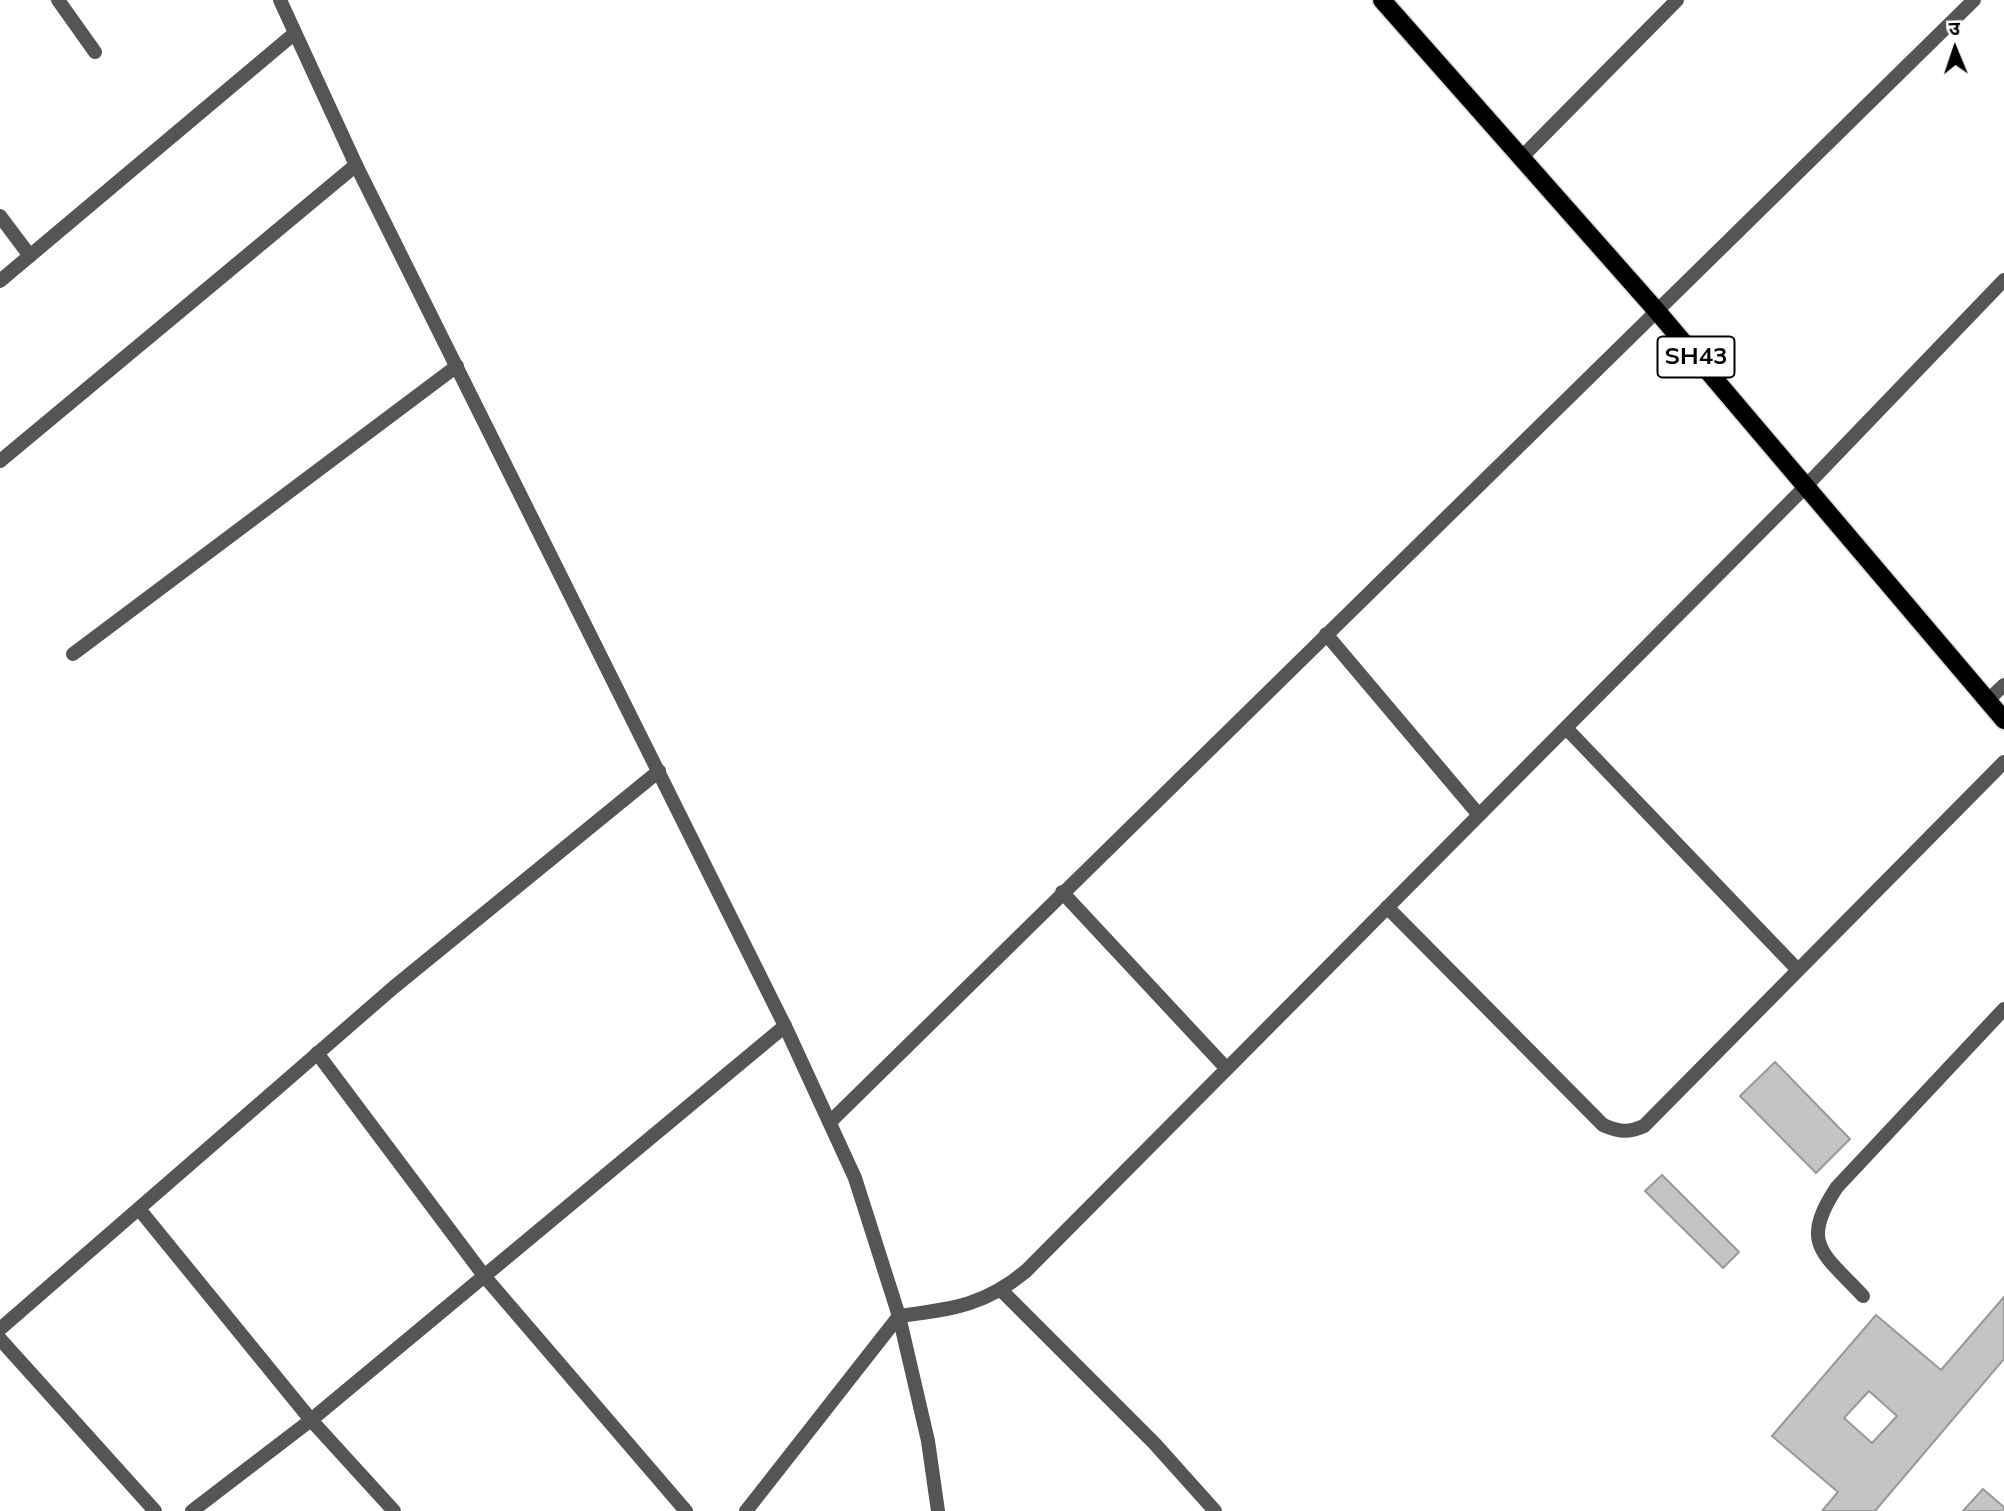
<!DOCTYPE html>
<meta charset="utf-8">
<style>
body{margin:0}
#map{position:relative;width:2004px;height:1511px;overflow:hidden;background:#fff;font-family:Mulish,"Noto Sans Devanagari",sans-serif}
canvas{display:block}
.north{position:absolute;left:1920px;top:14px;width:70px;height:70px;-webkit-text-stroke:5px #fff;paint-order:stroke;rotate:358deg;font-size:19px;font-weight:700;line-height:28px;text-align:center;color:#000}
.north::after{content:'';display:block;margin:auto;width:24px;height:32px;background:#000;clip-path:polygon(50% 0,100% 100%,50% 72%,0 100%)}
</style>
<div id="map">
<canvas width="2004" height="1511"></canvas>
<div class="north">उ</div>
</div>
<script>
const ctx = document.querySelector('canvas').getContext('2d');
ctx.lineJoin = 'round';
function paint(path, color) { ctx.fillStyle = color; ctx.fill(path, 'evenodd'); }
function trace(path, color, width, dash) { ctx.strokeStyle = color; ctx.lineWidth = width; ctx.lineCap = dash ? 'butt' : 'round'; ctx.setLineDash(dash || []); ctx.stroke(path); }
function write(font, color, halo, rows, align = 'center') {
  ctx.font = font + ' Mulish,sans-serif'; ctx.lineWidth = 6; ctx.setLineDash([]); ctx.textBaseline = 'middle'; ctx.strokeStyle = halo; ctx.fillStyle = color; for (const [text, x, y, turn = 0] of rows) {
    ctx.save(); ctx.translate(x, y); ctx.rotate((+turn || 0) * Math.PI / 180); ctx.textAlign = isNaN(turn) ? turn : align; if (halo) ctx.strokeText(text, 0, 0); ctx.fillText(text, 0, 0); ctx.restore();
  }
}
const building = new Path2D(`
 M1775,1062l75,77 -34,34 -76,-77z
 M1662,1175l77,77 -16,16 -78,-77z
 M2004,1297v62l-129,152h-53l16,-19 -66,-56 104,-121 65,55zM1869,1391l28,25 -25,27 -28,-25z
 M1983,1489l21,18v4h-41z`);
const service = new Path2D(`
 M0,461l356,-296
 M73,654l384,-288
 M1863,1296c-40,-43 -64,-52 -26,-109l167,-178`);
const minor = new Path2D(`
 M58,0l37,52
 M1520,159l157,-159
 M0,216l30,40
 M0,281l295,-248
 M1326,634l153,181
 M1987,701l17,-16
 M1566,728l231,241
 M1062,892l165,177
 M1387,907l216,218c16,7 25,8 41,1l360,-364
 M317,1053l168,224 201,234
 M830,1122l1144,-1122
 M139,1209l172,211 83,91
 M1002,1291l153,153 60,67
 M0,1329l394,-342 265,-216
 M0,1339l155,172
 M192,1511l119,-91 474,-394
 M746,1511l153,-195c53,-7 85,-10 127,-45l779,-784 199,-207`);
const tertiary = new Path2D(`
 M280,0l76,165 429,861 70,152 44,138 29,125 10,70`);
const primary = new Path2D(`
 M1382,0l274,310 348,410`);
const shields = [
 [1696,357,77]
];
const shieldNames = [
 ["SH43",1696,357]
];
paint(building, '#c4c4c4');
trace(building, '#999', 2);
trace(primary, '#dbdbdb', 21);
trace(service, '#555', 14);
trace(minor, '#555', 14);
trace(tertiary, '#555', 14);
trace(primary, '#000', 18);
for (const [x, y, w] of shields) { const box = new Path2D(); box.roundRect(x - w / 2, y - 20.5, w, 41, 5); ctx.fillStyle = '#fff'; ctx.fill(box); trace(box, '#000', 2); }
write('bold 24px', '#000', null, shieldNames);
</script>
